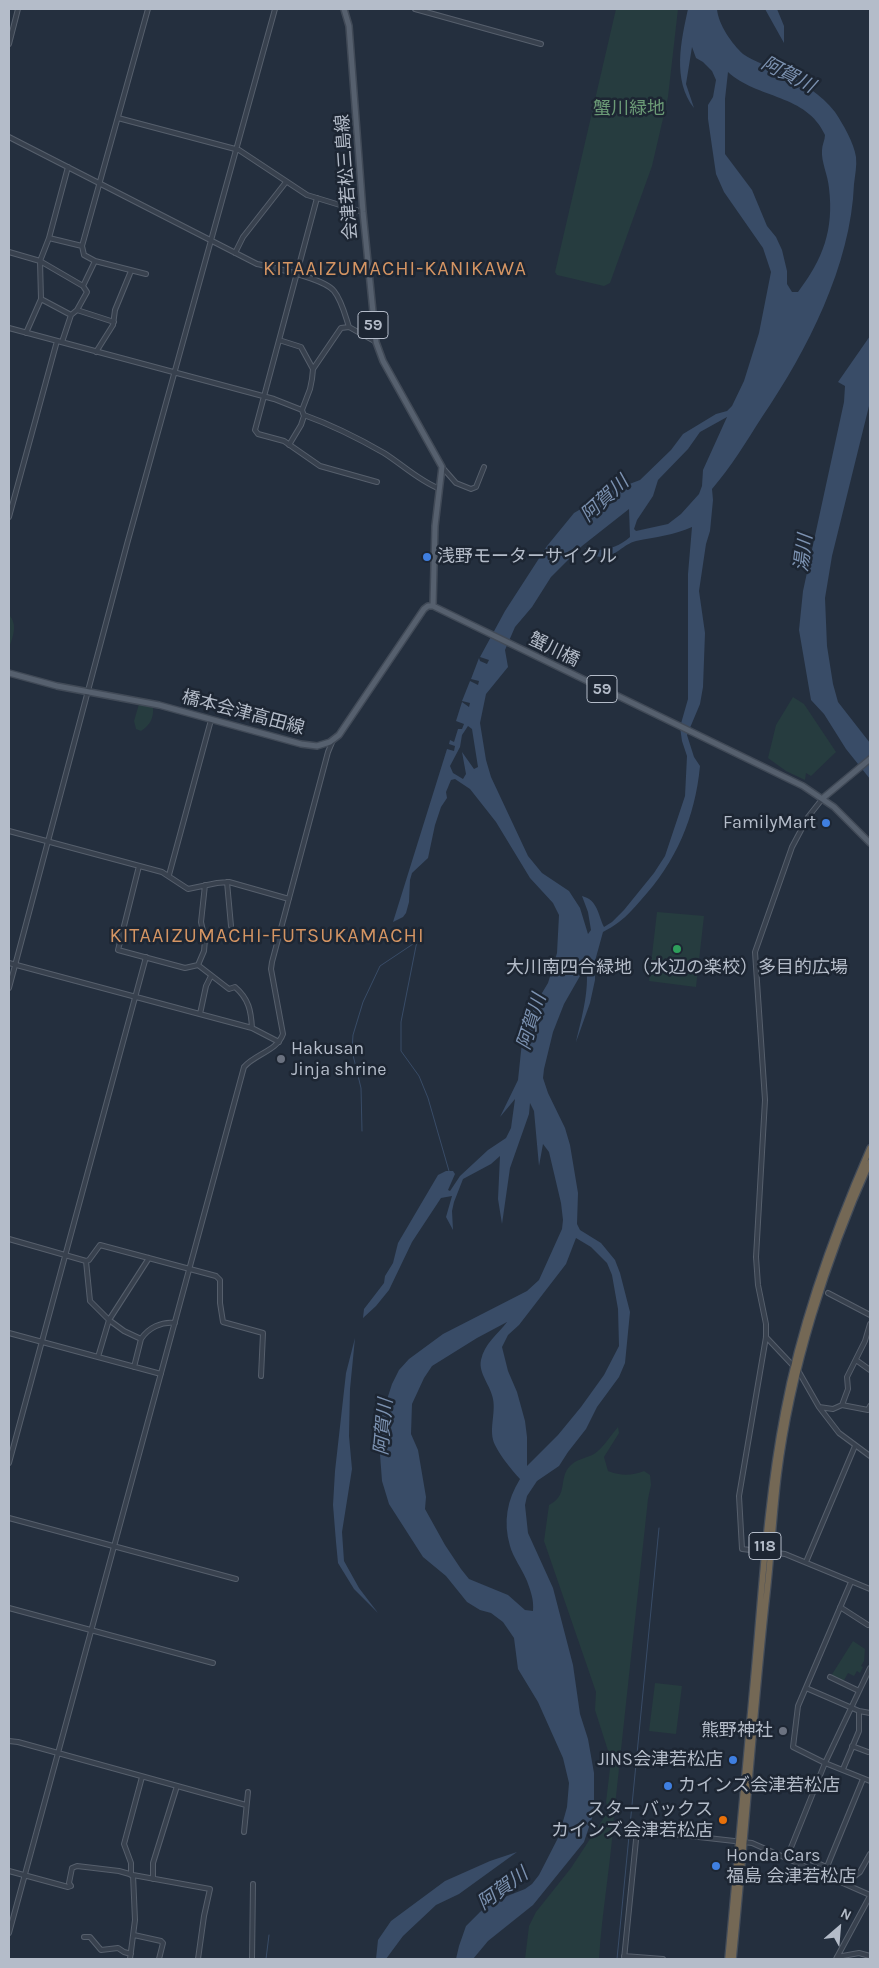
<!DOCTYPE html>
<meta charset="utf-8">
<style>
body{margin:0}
#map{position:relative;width:879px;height:1968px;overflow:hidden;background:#242f3e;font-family:Karla,sans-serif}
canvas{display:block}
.frame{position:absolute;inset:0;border:10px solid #b4bcc9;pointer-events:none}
.north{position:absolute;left:814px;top:1903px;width:50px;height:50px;-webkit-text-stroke:4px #1d2633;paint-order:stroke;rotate:27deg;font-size:14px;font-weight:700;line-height:20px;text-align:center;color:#b4bcc9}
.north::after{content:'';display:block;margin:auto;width:18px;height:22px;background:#b4bcc9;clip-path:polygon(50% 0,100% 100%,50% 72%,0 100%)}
</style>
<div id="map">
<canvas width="879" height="1968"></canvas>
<div class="frame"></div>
<div class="north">N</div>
</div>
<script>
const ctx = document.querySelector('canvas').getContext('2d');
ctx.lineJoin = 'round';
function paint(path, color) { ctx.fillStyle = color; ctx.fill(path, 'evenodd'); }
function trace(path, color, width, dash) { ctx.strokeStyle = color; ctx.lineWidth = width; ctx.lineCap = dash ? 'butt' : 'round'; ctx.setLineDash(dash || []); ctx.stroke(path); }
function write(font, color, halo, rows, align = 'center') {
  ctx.font = font + ' Karla,"Noto Sans JP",sans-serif'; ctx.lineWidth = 5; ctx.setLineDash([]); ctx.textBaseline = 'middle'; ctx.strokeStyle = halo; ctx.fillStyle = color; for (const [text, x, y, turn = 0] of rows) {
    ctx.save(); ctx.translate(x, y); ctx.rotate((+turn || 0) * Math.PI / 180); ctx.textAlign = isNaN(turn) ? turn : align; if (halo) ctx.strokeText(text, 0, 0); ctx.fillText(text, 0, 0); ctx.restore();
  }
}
const green = new Path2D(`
 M616,9h62l-10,88 -16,69 -42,117 -6,3 -47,-11 -2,-3z
 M9,615c9,9 4,22 0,33z
 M793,697l11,7 32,48 -25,24 -5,-3 -1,7 -19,-9 -18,-13 8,-33z
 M139,704l14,3c1,11 -3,18 -12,24l-5,-2 -2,-8z
 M657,912l47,4 -8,71 -47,-6z
 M618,1427l1,6 -15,24 4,14c13,5 23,5 36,0l6,4 1,10 -3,14 -34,316c-3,48 -12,96 -15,144h-74l4,-33 7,-14 35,-44 34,-52 4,-3 -3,-11 5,-42 -16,-50 1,-18 -52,-151 5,-36c20,-10 9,-27 21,-39 6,-7 17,-8 24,-12 9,-6 17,-19 24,-27z
 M853,1641l12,8 -1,12 -3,5 2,1 -3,6 -3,-2 -3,5 -6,-3 -5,9 -12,-6z
 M655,1683l27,3 -6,48 -27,-3z`);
const water = new Path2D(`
 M688,9h29c1,15 15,35 26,45 11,8 26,12 38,17 19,10 41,24 54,41 8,12 19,31 21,45 1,9 -1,18 -2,27 -3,81 -47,167 -92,233 -16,25 -31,50 -50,72l1,11 -3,31 -4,13 -7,47 6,42 -2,54 -3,17 -13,31 7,22 6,9c-5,52 -24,96 -59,134 -7,8 -14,16 -22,22 -5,4 -11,7 -16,10l-8,29v19l-5,23 -14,39c6,-26 15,-56 9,-82l-5,16 -16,28 -11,28 -9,37 -1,9 5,15 17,35 5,17 8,48 -1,31 3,6 21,13 14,17 5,13 10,39 -5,51 -6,14 -22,30 -11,22 -18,23 -9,14 -22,15 -10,15 -2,9 3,28 25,55 20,77 7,49 8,25 6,34v39l-10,30 -51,63 -45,36 -15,18h-17l3,-13 7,-20 14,-14 12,-10 33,-13 7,-5 7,-9 20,-39 8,-29 2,-24 -6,-25 -25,-56 -20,-33 -4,-31 -11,-16 -12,-9 -11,-3 -13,-8 -21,-26 -23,-19 -34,-53 -7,-23 -3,-40 3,-26 10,-31 7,-14 10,-11 34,-25 84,-43 12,-11 23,-51 1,-9 -2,-17 -12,-51 -6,-8 -4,22 -5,-55 -4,-8 -1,11 -19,54 -8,56 -4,-25 2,-43 -9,8 -28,15 -9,23 -2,9 1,19 -7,-13 6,-21 -11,2 -29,44 -23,48 -13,16 -13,12 1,-9 20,-26 1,-7 8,-13 5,-20 40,-68 8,-4h7l2,3 -7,16 2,1 10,-15 28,-26 18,-12 5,-10 4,-29 -15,18 18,-37 4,-38 5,-24 21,-35 9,-30 2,-38 -6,-12 -23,-25 -34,-56 -26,-33 -15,-10 -4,1 -5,12 1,6 -6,9 -6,18 -7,33 -16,15 -2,7 -1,22 -3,11 -3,4 -10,5 54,-173 7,2 1,-5 -6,-2 1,-4 4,2 4,-13h4l2,-5 -8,-3 6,-19 7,5 1,-4 -8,-2 8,-20 8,4 1,-4 -8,-2 8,-21 1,3 7,3 2,-4 -9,-3 25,-46 42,-65 27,-33 37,-22 29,-11 31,-30 12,-16 33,-20 11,-3 5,-5 12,-25 15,-48 12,-61 -8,-24 -39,-56 -8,-18 -8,-55v-14l5,-8 3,-17 -4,-9 -9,-9 -7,-4 -4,-11 -6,37 8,24c-22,-28 -13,-67 -6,-99zM728,72c29,27 79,22 97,63 0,5 -3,10 -3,15 -1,12 6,25 7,38 5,42 -6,71 -31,104h-6l-5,-8v-13l-5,-21 -6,-13 -9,-11 -15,-36 -27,-36v-55zM727,417l-24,53 -1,16 -3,8 -18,20 -13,10 -32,7 -2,-2 3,-9 16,-24 5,-16 30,-31 12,-17zM629,509l1,28c-13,11 -28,16 -45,11l5,6c22,10 30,-9 46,-13 20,-4 38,-6 56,-14l-4,47v125l-8,28 2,14 5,15 -2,40 -20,60 -11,17 -30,37 -12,12 -8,5c-6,-12 -6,-27 -22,-31l6,16 3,18 -3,4 -8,-26 -11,-17 -27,-18 -14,-17 -37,-79 -5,-17 -6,-37 6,-29 22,-27 -3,-17 10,-23 17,-20 19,-30 31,-31zM468,726l4,3 6,38 -4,2 -12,-17 4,22 -3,5 -10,-6 -3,-7 10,-19 2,-12zM576,1238l15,9 16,16 5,12 6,34 1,37 -15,29 -23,32 -23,28 -31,31v-29l-2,-16 -8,-29 -9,-21 -6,-24 6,-12 11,-10 47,-61zM507,1322c-9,12 -23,22 -26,38 -3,13 10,26 12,39 3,15 -5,32 2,46 6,12 16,24 25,34 -13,21 -17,43 -10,67 3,11 12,23 17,35 4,11 7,19 6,30l-8,-1 -17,-15 -39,-16 -8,-10 -16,-24 -20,-36 1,-12 -8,-47 -7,-16 1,-30 12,-26 8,-12 45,-28z
 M765,9h12l7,17v17z
 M870,336v66l-38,154 -7,42 2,48 6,38 5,18 32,41v36l-24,-30 -22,-35 -13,-14 -12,-70 4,-39 41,-189 1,-16 -7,-4z
 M355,1338l-5,51 -1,47 3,33 -10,63 2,29 15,27 19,25 -24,-24 -16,-26 -2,-21 -3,-37 2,-34 11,-98z
 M517,1852l-58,42 -23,11 -33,31 -17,23h-10l2,-19 13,-19 54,-40 45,-20z`);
const stream = new Path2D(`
 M417,941l-16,81v29l18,25 9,22 21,73
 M362,1131l-1,-43 -9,-37 1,-16 10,-33 17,-36 36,-24
 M266,1959l3,-24
 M617,1959l42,-431`);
const minor = new Path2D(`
 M415,9l126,35
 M9,44l9,-35
 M118,118l121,32 68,45 56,17
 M9,137l248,127c17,4 67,14 77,27 8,10 11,24 15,36
 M317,198l-62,232 3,4 26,7 36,25 57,16
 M49,238l33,8
 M9,252l31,9 43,25 4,6 -10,18 -6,5 -30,-16
 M235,253l8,-16 43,-55
 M146,274l-51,-13 -11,-6 -2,-9 66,-237
 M83,286l12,-25
 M77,310l37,12
 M9,328l265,71 28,11
 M26,333l15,-34 -1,-38 9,-23 19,-71
 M279,340l22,7 12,22 -1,10 -2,10 -8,21 2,6 -3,9 -12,20
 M62,342l9,-27
 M96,352l17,-27 2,-15 16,-39
 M313,369l28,-41 8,-1 27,15
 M304,415c28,10 54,23 80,38 19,12 35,28 56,36
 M442,467l14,16 15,6 5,-2 8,-20
 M9,517l48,-176
 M823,798l-15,19 -16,30 -37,105 10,148 -9,157 2,28 8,39v13l-27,159 3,53 43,5 85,35
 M9,831l153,41 26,17 29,-6 12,-1 60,17
 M139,866l-21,84 67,18 13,-3 6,-14 1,-11 -4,-18 4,-37
 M169,875l42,-155
 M227,882l4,44
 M9,963l243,65 27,14
 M198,965l31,24 6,-2c14,12 16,24 17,41
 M9,988l118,-444 148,-535
 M200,1014l6,-28 5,-10
 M9,1239l77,22
 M149,1258l-40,62 -19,-19 -4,-40 3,-1 11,-15 116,31 4,4v23l3,19 40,11 -2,43
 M828,1293l42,22
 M9,1333l152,41
 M766,1337l33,35 20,35 14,2 9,-4 26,5 2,-4
 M141,1339c7,-11 21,-18 34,-16
 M98,1357l11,-37 15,11 17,8 -7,28
 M856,1360l14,10
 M842,1405l6,-16 -1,-12 18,-36 5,-17
 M819,1407l20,26 31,23
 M9,1463l137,-506
 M9,1518l227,61
 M806,1562l49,-116
 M851,1582l-53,124 -5,41 32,16 45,18
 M840,1607l28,18
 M9,1608l204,55
 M870,1668l-45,95 -35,87 2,2 60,26 8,-6 10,-18
 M830,1677l29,14
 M806,1688l53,23v20l-16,38
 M859,1711l11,2
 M9,1741l9,1 40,11 -49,180
 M852,1746l16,6
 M246,1805l-188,-52 186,-686c11,-13 33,-16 39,-33l-12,-65 1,-7 56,-210 5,-12
 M244,1832l4,-40
 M9,1871l59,16 3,-1 -2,-3 3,-15 5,-2 42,5 14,4 2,45 -5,39
 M824,1874l39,-95
 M131,1875v-12l-7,-19 18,-67
 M133,1875l77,14 -6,27 -6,43
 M153,1879v-16l24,-77
 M134,1935l27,6 2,2 -4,16
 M84,1937h6l11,13 17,-2 6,4 7,2
 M624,1956l39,3
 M837,1957l22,-4 11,3
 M252,1959l1,-75
 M624,1959l13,-129 115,13 118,52
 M836,1959l34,-63`);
const major = new Path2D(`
 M344,9l5,17 14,186 13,130 7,19 59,106 -7,59 -2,80 370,180 31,21 36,36
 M9,673l48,13 102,19 142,39 16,2 13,-4 9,-7 85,-126 4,-3h5
 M823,798l47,-39`);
const highway = new Path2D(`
 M728,1959c8,-94 17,-188 26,-282 8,-88 13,-177 30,-265 17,-91 49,-179 86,-264
 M733,1959c12,-119 20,-239 33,-358 5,-42 7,-84 12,-126 13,-105 49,-217 92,-313`);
const markers = [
 [427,557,5,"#3f7fe0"],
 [826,823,5,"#3f7fe0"],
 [677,949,5,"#2e9e5b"],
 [281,1059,5,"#6b7280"],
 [783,1731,5,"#6b7280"],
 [733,1760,5,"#3f7fe0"],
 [668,1786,5,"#3f7fe0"],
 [723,1820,5,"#e8710a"],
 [716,1866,5,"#3f7fe0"]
];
const shields = [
 [373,325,30],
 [602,689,30],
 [765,1546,32]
];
const shieldNames = [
 ["59",373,325],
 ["59",602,689],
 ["118",765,1546]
];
const parkNames = [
 ["蟹川緑地",629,109]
];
const streetNames = [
 ["会津若松三島線",347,177,-94],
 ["蟹川橋",554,650,26],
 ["橋本会津高田線",243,713,15]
];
const poiNames = [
 ["浅野モーターサイクル",437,557],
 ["FamilyMart",816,823,"right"],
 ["大川南四合緑地（水辺の楽校）多目的広場",677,968,"center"],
 ["Hakusan",291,1049],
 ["Jinja shrine",291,1070],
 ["熊野神社",773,1731,"right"],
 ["JINS会津若松店",723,1760,"right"],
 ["カインズ会津若松店",678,1786],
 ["スターバックス",713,1810,"right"],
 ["カインズ会津若松店",713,1831,"right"],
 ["Honda Cars",726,1856],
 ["福島 会津若松店",726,1877]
];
const waterNames = [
 ["阿賀川",788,75,27],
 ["阿賀川",605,499,-43],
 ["湯川",804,553,-83],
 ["阿賀川",532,1022,-73],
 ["阿賀川",384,1427,-85],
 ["阿賀川",503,1889,-36]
];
const quarterNames = [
 ["KITAAIZUMACHI-KANIKAWA",395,269],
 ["KITAAIZUMACHI-FUTSUKAMACHI",267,936]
];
paint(green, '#263c3f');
paint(water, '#394c67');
trace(stream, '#394c67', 1);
trace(minor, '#565f6c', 6);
trace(major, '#414a57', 8);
trace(highway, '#434c59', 8);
trace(minor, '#38414e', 4);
trace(major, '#56606e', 5);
trace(highway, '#746855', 5.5);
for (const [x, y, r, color] of markers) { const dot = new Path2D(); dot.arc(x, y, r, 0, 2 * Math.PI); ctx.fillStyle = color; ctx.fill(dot); trace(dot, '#1d2633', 2); }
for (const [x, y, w] of shields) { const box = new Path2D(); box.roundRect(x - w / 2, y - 13.5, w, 27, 4); ctx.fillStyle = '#1d2633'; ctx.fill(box); trace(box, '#b4bcc9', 1); }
write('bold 16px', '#b4bcc9', null, shieldNames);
write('18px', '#6b9a76', '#1d2633', parkNames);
write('18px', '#b4bcc9', '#1d2633', streetNames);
write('18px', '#b4bcc9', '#1d2633', poiNames, 'left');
write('italic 19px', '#7c92b1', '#1d2633', waterNames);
ctx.letterSpacing = '1px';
write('20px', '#d59563', '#1d2633', quarterNames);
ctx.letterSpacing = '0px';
</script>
